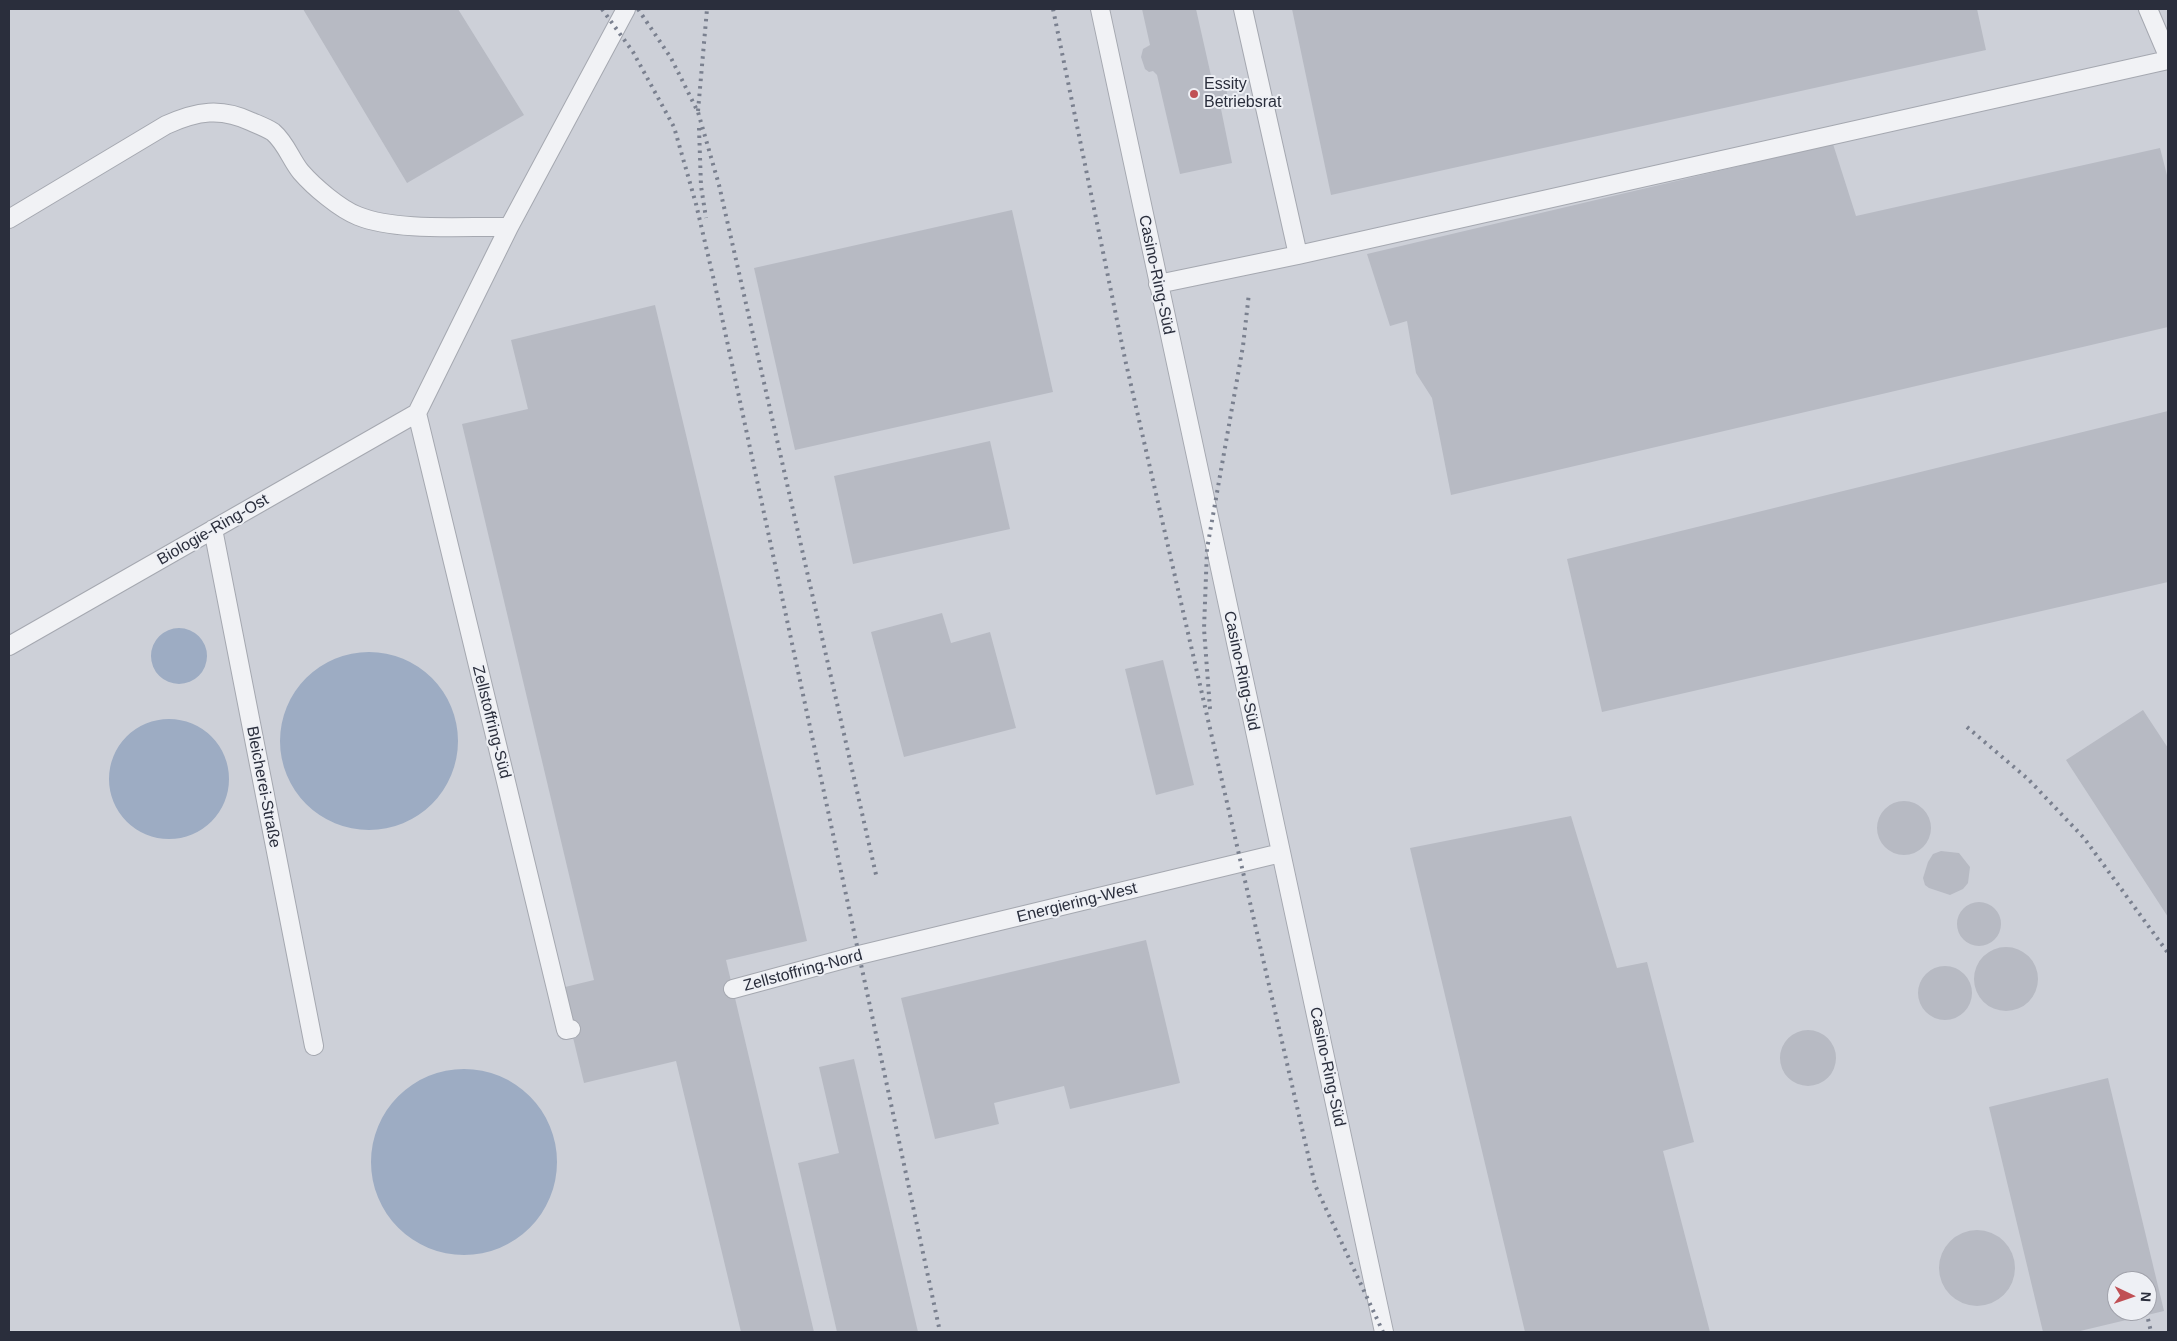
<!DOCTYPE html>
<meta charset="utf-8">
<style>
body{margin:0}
#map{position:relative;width:2177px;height:1341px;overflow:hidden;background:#dfe1e7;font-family:Arial,sans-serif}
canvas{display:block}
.frame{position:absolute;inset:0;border:10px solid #2a2e3c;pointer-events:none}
.north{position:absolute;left:2107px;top:1271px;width:50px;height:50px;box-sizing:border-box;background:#eef0f5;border:1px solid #a0a2ab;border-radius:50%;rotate:93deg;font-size:14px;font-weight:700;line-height:20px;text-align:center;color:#2a2e3c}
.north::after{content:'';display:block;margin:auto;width:18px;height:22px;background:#c05055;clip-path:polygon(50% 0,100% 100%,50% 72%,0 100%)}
</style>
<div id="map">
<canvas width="2177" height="1341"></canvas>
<div class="frame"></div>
<div class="north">N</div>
</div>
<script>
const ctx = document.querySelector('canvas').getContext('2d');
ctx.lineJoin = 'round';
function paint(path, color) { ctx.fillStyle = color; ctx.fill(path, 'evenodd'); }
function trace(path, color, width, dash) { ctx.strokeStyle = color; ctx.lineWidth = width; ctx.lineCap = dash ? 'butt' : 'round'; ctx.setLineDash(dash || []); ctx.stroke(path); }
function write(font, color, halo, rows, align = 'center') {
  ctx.font = font + ' Arial,sans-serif'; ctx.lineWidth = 4; ctx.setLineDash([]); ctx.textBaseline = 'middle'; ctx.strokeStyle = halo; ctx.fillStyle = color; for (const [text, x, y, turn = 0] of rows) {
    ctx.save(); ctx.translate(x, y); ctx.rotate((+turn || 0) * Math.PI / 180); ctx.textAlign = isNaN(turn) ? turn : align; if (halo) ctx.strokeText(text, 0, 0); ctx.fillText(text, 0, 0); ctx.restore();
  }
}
const built = new Path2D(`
 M9,9h2159v1323h-2159zM2117,1281h30v30h-30z`);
const water = new Path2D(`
 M151 656a28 28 0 1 1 56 0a28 28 0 1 1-56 0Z
 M280 741a89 89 0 1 1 178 0a89 89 0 1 1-178 0Z
 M109 779a60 60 0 1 1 120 0a60 60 0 1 1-120 0Z
 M371 1162a93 93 0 1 1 186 0a93 93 0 1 1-186 0Z`);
const building = new Path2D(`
 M303,9h155l66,106 -117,68z
 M1142,9h54l16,71 12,-2 6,29 -9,2 11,54 -52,11 -23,-99 -4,-4 -4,1 -4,-3 -4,-12 2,-8 7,-4z
 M1292,9h685l9,41 -655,145z
 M1833,144l23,72 304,-68 8,31v148l-717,168 -19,-97 -16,-25 -9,-52 -17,5 -23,-72z
 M1012,210l41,182 -258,58 -41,-182z
 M655,305l152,636 -81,19 88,372h-73l-65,-271 -92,22 -23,-95 33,-8 -132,-556 66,-15 -17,-69z
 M2168,411v171l-566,130 -35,-153z
 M990,441l20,88 -157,35 -19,-88z
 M942,613l9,30 39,-11 26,96 -112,29 -33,-125z
 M1163,660l31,125 -38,10 -31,-126z
 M2143,710l25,38v169l-102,-157z
 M1877 828a27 27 0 1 1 54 0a27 27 0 1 1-54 0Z
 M1571,816l46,152 30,-6 47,180 -31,9 47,181h-185l-115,-484z
 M1941,851l18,2 11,14 -2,16 -5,6 -13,6 -21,-7 -4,-3 -2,-7 5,-16 5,-8z
 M1957 924a22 22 0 1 1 44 0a22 22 0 1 1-44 0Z
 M1146,940l34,143 -110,26 -6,-23 -70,17 5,21 -64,15 -34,-141z
 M1974 979a32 32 0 1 1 64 0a32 32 0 1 1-64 0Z
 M1918 993a27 27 0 1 1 54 0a27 27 0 1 1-54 0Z
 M1780 1058a28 28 0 1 1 56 0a28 28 0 1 1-56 0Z
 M854,1059l64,273h-81l-39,-169 41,-10 -20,-86z
 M2108,1078l56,233 -88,21h-33l-54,-225zM2117,1281h30v30h-30z
 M1939 1268a38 38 0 1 1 76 0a38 38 0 1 1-76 0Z`);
const service = new Path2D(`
 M1100,9l284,1323
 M1243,9l55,246 870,-195
 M2148,9l20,47
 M9,219l157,-94c31,-14 55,-18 86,-3 7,3 15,6 21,10 13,11 18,28 28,40 13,15 39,37 57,44 40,16 107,10 151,11
 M1158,284l140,-29
 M417,413l149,617 5,-1
 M417,413l92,-186 117,-218
 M213,529l101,517
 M9,646l408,-233
 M733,989l126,-34 422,-102`);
const rail = new Path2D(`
 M602,9l31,43 41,75 22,77 19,81 225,1047
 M638,9l33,49 27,54 21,73 158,694
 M1053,9l72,350 190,826 68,147
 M698,111l9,-102
 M699,128l2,58 5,32
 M1210,709l-6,-80 3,-80 36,-203 6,-53
 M1967,727l61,52 56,59 84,115
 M2148,1319l3,13`);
const markers = [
 [1194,94,5,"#c05055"]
];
const poiNames = [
 ["Essity",1204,85],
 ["Betriebsrat",1204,103]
];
const streetNames = [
 ["Casino-Ring-Süd",1156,275,78],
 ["Biologie-Ring-Ost",213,530,-30],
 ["Casino-Ring-Süd",1241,671,78],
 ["Zellstoffring-Süd",491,722,76],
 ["Bleicherei-Straße",263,787,79],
 ["Energiering-West",1077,903,-14],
 ["Zellstoffring-Nord",803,971,-15],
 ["Casino-Ring-Süd",1327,1067,78]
];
paint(built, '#cdd0d8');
paint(water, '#9dacc3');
paint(building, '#b7bac3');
trace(service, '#a5a8b0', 20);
trace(service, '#f1f2f5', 18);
trace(rail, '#7a808f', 4, [2.5, 5]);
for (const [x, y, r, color] of markers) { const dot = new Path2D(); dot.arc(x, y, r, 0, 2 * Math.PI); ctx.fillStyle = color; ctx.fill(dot); trace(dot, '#eef0f5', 2); }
write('16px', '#2a2e3c', '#eef0f5', poiNames, 'left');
write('16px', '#2a2e3c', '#eef0f5', streetNames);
</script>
